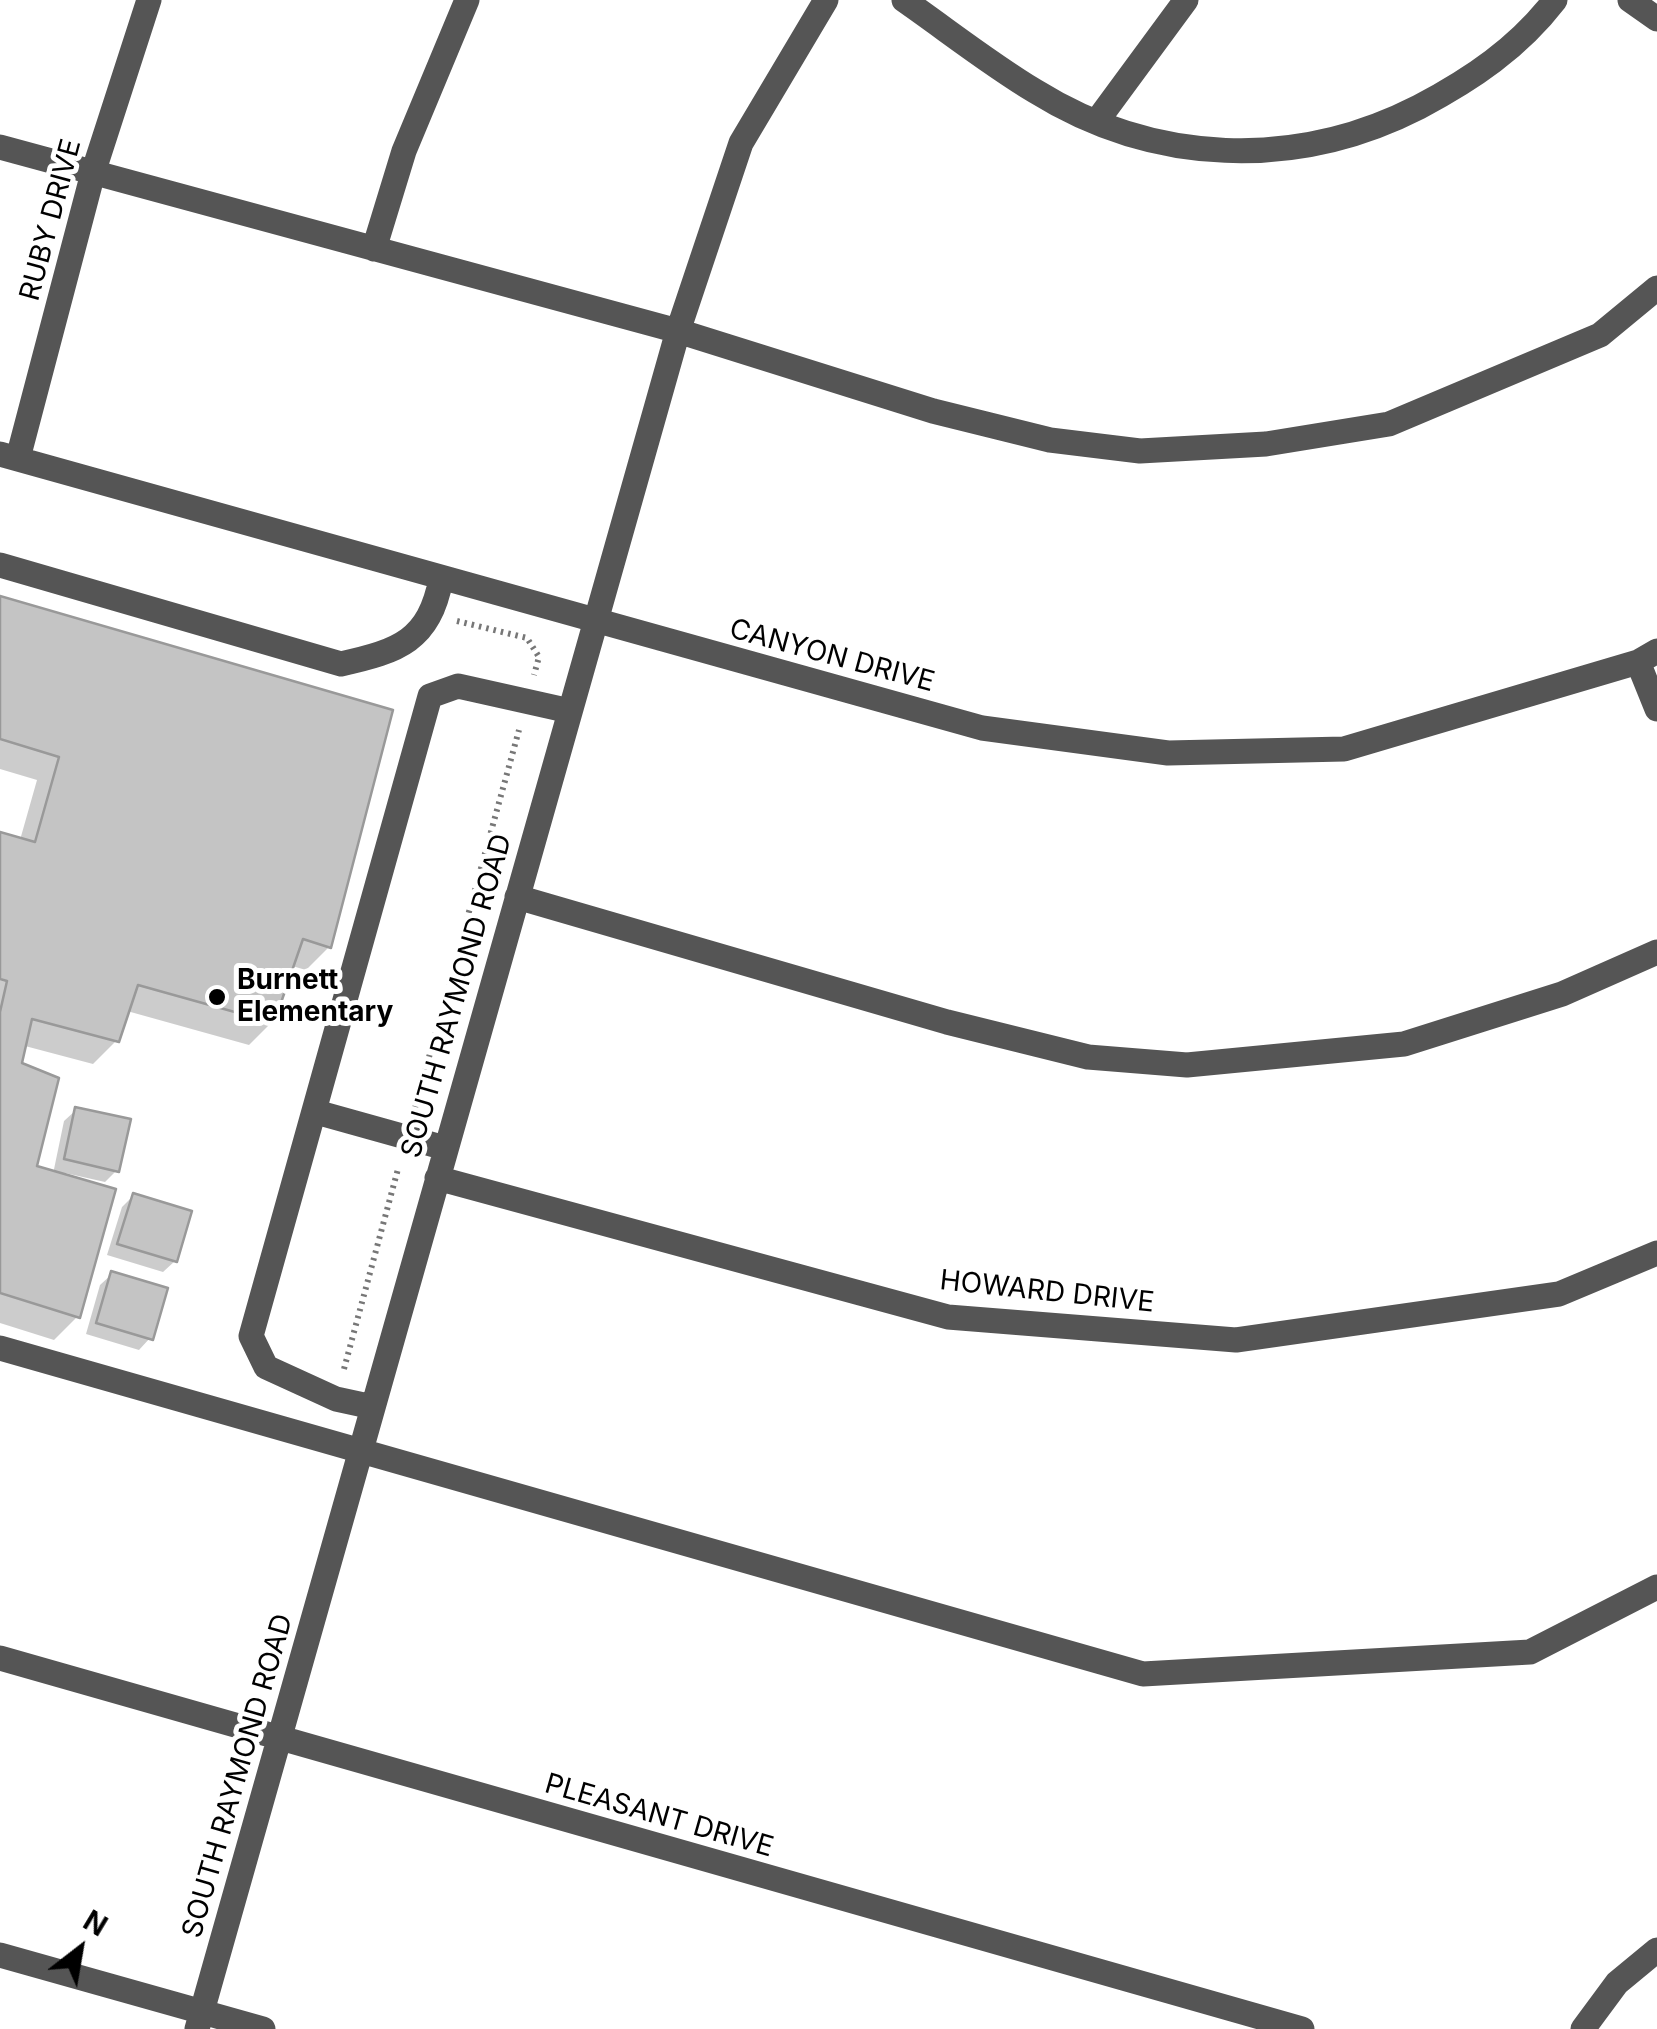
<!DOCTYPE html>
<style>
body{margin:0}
#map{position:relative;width:1657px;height:2029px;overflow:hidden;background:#fff;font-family:Inter,sans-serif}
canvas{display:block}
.north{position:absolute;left:30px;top:1899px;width:100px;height:100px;-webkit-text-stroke:8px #fff;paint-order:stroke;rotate:31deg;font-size:28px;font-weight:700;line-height:40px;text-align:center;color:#000}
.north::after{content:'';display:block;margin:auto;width:35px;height:45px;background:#000;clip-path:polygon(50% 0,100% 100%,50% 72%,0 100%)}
</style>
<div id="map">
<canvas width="1657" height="2029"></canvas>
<div class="north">N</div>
</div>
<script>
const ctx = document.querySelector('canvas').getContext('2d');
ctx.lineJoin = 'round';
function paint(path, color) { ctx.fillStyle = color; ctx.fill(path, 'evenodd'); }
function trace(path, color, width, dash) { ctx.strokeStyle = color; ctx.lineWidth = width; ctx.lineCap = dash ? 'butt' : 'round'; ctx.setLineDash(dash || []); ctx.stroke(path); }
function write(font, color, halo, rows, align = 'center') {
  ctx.font = font + ' Inter,sans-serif'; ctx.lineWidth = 10; ctx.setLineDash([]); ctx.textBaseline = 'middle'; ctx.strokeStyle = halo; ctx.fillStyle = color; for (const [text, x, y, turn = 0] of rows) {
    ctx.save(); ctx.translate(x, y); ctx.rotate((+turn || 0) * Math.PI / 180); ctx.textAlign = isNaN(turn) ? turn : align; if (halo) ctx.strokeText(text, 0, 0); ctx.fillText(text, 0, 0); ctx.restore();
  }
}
const shadow = new Path2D(`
 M0,598l329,349 -23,23 -14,-4 -20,56 -23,23 -122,-34 -10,29 -24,24 -68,-18 -6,18 15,104 19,6 11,-53 12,-11 41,60 -12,12 -40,-9 12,144 -23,23 -54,-17v-488l20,5 17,-60 -37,-11z
 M133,1196l42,65 -12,11 -56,-17 15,-48z
 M112,1274l38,64 -11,12 -53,-16 14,-49z`);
const building = new Path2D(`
 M0,596l393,114 -62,238 -28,-9 -29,84 -136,-38 -19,57 -87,-23 -10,44 37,15 -22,88 79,23 -36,129 -80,-25v-281l7,-31 -7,-2v-147l35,10 24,-85 -59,-18z
 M75,1107l56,12 -12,53 -55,-13z
 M133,1193l59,18 -15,51 -60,-18z
 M111,1271l57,17 -15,52 -57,-17z`);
const path = new Path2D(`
 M457,621l70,17 12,19 -5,18
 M415,1108l104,-378
 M344,1369l54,-200`);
const minor = new Path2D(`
 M904,0c43,30 86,64 131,91 119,74 261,79 384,16 53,-28 99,-59 136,-107
 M1630,0l27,19
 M1097,121l89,-121
 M0,147l678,184 255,80 117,29 90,11 126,-7 123,-20 211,-89 57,-47
 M374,249l30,-98 63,-151
 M0,454l982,274 186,25 176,-4 294,-87 19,-11
 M18,458l75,-285 56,-173
 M0,565l341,99c58,-13 88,-23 100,-85
 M1638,662l19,47
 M517,897l430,125 141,35 99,8 217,-21 158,-50 95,-42
 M316,1112l129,36
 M437,1178l511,139 288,23 323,-46 98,-41
 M0,1348l1143,326 387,-22 127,-65
 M373,1407l-37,-8 -70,-32 -15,-31 179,-640 28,-10 112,25
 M0,1658l1302,371
 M0,1955l263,74
 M197,2029l481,-1698 63,-188 85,-143
 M1583,2029l34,-46 40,-33`);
const markers = [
 [217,997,10,"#000"]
];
const streetNames = [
 ["RUBY DRIVE",51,220,-75],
 ["CANYON DRIVE",832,656,15],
 ["SOUTH RAYMOND ROAD",457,996,-74],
 ["HOWARD DRIVE",1047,1292,6],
 ["SOUTH RAYMOND ROAD",238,1776,-74],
 ["PLEASANT DRIVE",659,1816,16]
];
const poiNames = [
 ["Burnett",237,981],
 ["Elementary",237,1013]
];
paint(shadow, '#0003');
paint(building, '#c4c4c4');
trace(building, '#999', 2.5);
trace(path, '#777', 6, [2.5, 5]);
trace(minor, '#555', 25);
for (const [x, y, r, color] of markers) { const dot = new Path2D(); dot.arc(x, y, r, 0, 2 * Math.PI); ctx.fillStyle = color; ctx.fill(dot); trace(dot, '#fff', 4); }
write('28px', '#000', '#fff', streetNames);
write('bold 28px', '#000', '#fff', poiNames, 'left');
</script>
